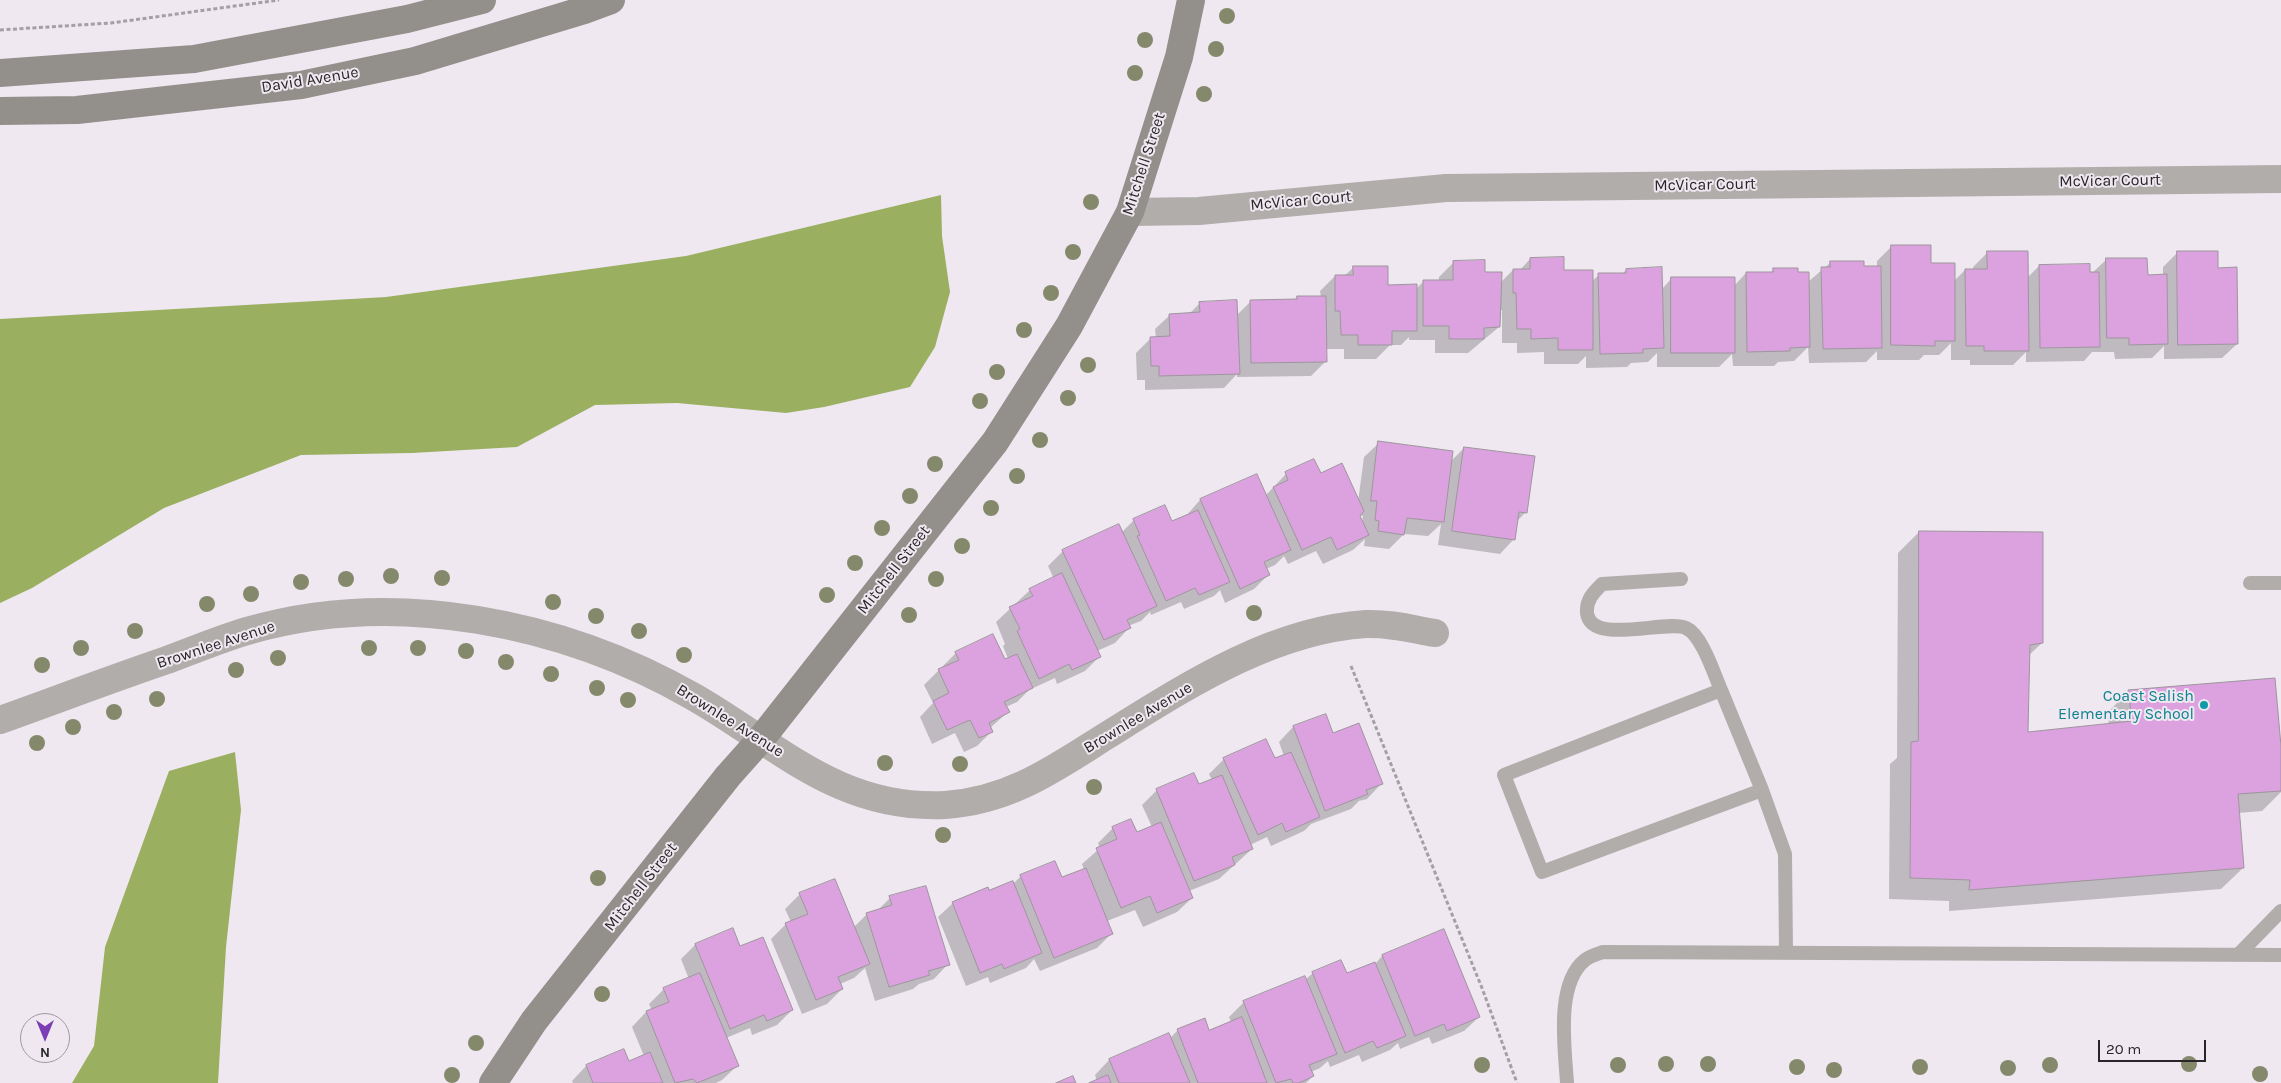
<!DOCTYPE html>
<style>
body{margin:0}
#map{position:relative;width:2281px;height:1083px;overflow:hidden;background:#efe8f0;font-family:Karla,sans-serif}
canvas{display:block}
.north{position:absolute;left:20px;top:1013px;width:50px;height:50px;box-sizing:border-box;background:#efe8f0;border:1px solid #9f9aa0;border-radius:50%;rotate:180deg;font-size:14px;font-weight:700;line-height:20px;text-align:center;color:#282628}
.north::after{content:'';display:block;margin:auto;width:18px;height:22px;background:#7c3eb4;clip-path:polygon(50% 0,100% 100%,50% 72%,0 100%)}
.scale{position:absolute;left:2098px;top:1040px;width:108px;height:22px;box-sizing:border-box;border:2px solid #282628;border-top:0;padding-left:6px;font-size:15px;line-height:18px;white-space:nowrap;color:#282628;-webkit-text-stroke:4px #efe8f0;paint-order:stroke}
</style>
<div id="map">
<canvas width="2281" height="1083"></canvas>
<div class="north">N</div>
<div class="scale">20 m</div>
</div>
<script>
const ctx = document.querySelector('canvas').getContext('2d');
ctx.lineJoin = 'round';
function paint(path, color) { ctx.fillStyle = color; ctx.fill(path, 'evenodd'); }
function trace(path, color, width, dash) { ctx.strokeStyle = color; ctx.lineWidth = width; ctx.lineCap = dash ? 'butt' : 'round'; ctx.setLineDash(dash || []); ctx.stroke(path); }
function write(font, color, halo, rows, align = 'center') {
  ctx.font = font + ' Karla,sans-serif'; ctx.lineWidth = 4; ctx.setLineDash([]); ctx.textBaseline = 'middle'; ctx.strokeStyle = halo; ctx.fillStyle = color; for (const [text, x, y, turn = 0] of rows) {
    ctx.save(); ctx.translate(x, y); ctx.rotate((+turn || 0) * Math.PI / 180); ctx.textAlign = isNaN(turn) ? turn : align; if (halo) ctx.strokeText(text, 0, 0); ctx.fillText(text, 0, 0); ctx.restore();
  }
}
const forest = new Path2D(`
 M941,195l1,41 8,56 -15,55 -25,40 -86,20 -38,6 -109,-10 -82,2 -78,42 -105,6 -111,2 -137,53 -132,80 -32,15v-284l386,-22 300,-41z
 M235,752l6,58 -15,137 -8,136h-146l22,-37 11,-99 64,-176z`);
const shadow = new Path2D(`
 M1892,246l37,18 25,17 11,-11h8v-3l15,-15 39,26 12,-12 53,7 14,-13 41,16 16,-1v-8l15,-15 39,17 20,75 -15,14 -58,1v-13l-12,12 -37,1 -1,-7h-22l-8,9 -58,1v-10l-13,13h-43v-5h-19v-17l-12,12h-15l-5,5h-42v-9l-11,11 -57,1 -1,-16 -14,14 -16,1 -4,4h-41l-1,-12 -13,13h-62v-14l-9,9 -17,1 -4,4 -41,1v-12l-8,8h-34v-12l-27,1v-10h-15v-33h-2l-1,17 -31,26h-33v-13h-26v-3l-8,8h-11l-14,14h-32v-10h-18v12l-15,15 -74,1v-3l-13,14 -79,2v-10h-8l-1,-27 15,-15h5l-1,-9 15,-14 19,-1 11,-11 37,12 14,-14 43,-1 3,-3h24l-1,-6 15,-15h9l10,-9 33,19 29,3 8,-8h15v-4l15,-15 30,11 17,9 12,-12h7l10,-11 61,23 8,-7 23,-1 4,-4 36,19 10,-11 62,8 12,-13h24l4,-4 23,4 11,9 22,-19 33,5 14,-1v-6z
 M1379,443l71,19 14,-14 62,64 -9,9 -3,18 -14,15 -62,-9 3,-21 -13,12 -24,-2 -15,15 -25,-3 1,-7 -12,11 -30,14 -7,-13 -28,13 -4,-8 -9,9 -9,4 2,6 -14,14 -29,14 -5,-13 -6,6 -30,13 -3,-7 -30,13 -1,-3 -9,9 -13,5 1,2 -14,15 -18,8 2,6 -14,14 -28,13 -2,-6 -26,12 -12,12 -11,5 2,5 -18,16 2,3 -15,15 -13,6 -9,-19 -23,11 -12,-27 13,-14 -9,-18 32,-32 49,8 3,-2 -5,-13 2,-2 -9,-22 34,-32 24,-11 -6,-13 15,-15 58,-18 13,-13 37,3 15,-7 14,-16 56,-25 9,21 21,-22 28,-14 7,15 37,27 6,-45zM1358,515l5,1 -1,7z
 M1919,532l123,111 -14,13 -1,78 82,-10 -2,-11 22,-22 152,70v31l-19,19 -24,2 5,55 -22,21 -272,22v-10l-60,-2 1,-135 7,-6 1,-205z
 M1325,715l7,19 49,50 -14,15 -8,2 -8,8 -40,15 -7,7 -33,15 -4,-9 -17,8 2,4 -33,30 -30,12 3,7 -15,14 -34,15 -8,-17 -28,11 5,12 -15,15 -57,23 -6,-12 -8,9 -36,15 -2,-6 -22,9 -28,-69 15,-14 60,-19 8,-8 40,3 23,-9 -2,-6 18,-16 -2,-5 15,-15 18,-7 5,13 16,-7 -10,-22 15,-15 41,-4 14,-6 -3,-6 15,-15 51,1 9,-4 -5,-14 14,-15z
 M800,894l54,33 13,-13 9,-2 14,-14 58,66 -14,15 -15,5 -6,5 -38,12 -10,-33 -11,10 -14,6 2,5 -15,15 -25,10 -31,-75 15,-15 5,-2 -6,-13z
 M732,930l7,18 53,62 -15,15 -25,10 -2,-7 -24,10 11,28 -15,14 -6,3h-143l-1,-2 14,-15 37,-15 5,12 16,-7 -12,-29 14,-15 6,-2 -3,-6 15,-15 25,-10 -8,-20 14,-14z
 M1443,931l36,86 -15,14 -32,13 -3,-7 -29,12 -2,-6 -8,7 -28,12 -3,-7 -29,12 -2,-6 -8,7 -9,4 2,4 -7,7h-214l5,-2 -2,-6 14,-15 61,-22 8,-8 31,1 22,-9 -2,-5 15,-15 60,-24 1,2 8,-7 33,2 30,-12 6,-7z`);
const building = new Path2D(`
 M1891,245h40v18h24v78h-20v5l-44,-1z
 M1987,251h41l1,100h-45v-5h-18l-1,-77h22z
 M2177,251h41v17l19,-1 1,77 -60,1z
 M1564,257v13h29v80h-35v-12l-27,1v-10h-14l-1,-36h-3v-24h17v-11z
 M2106,258h41l1,17 19,-1 1,70 -39,1v-7h-22z
 M1485,260v12h17l-2,55 -16,1v11h-35v-13h-26v-46h30v-19z
 M1830,261h34v5h17l1,82 -59,1 -2,-82h9z
 M2090,264v8h9l1,75 -60,1 -1,-83z
 M1353,266h35v19l29,-1v47h-25v14h-34v-10h-17l-1,-24h-5v-36h18z
 M1662,267l2,81 -21,1v4l-43,1 -2,-81h28v-4z
 M1773,268h25v4h11l1,75 -20,1v3l-43,1 -1,-80h27z
 M1671,277h64v76h-64z
 M1297,296h29l1,66 -76,1 -1,-63 47,-1z
 M1237,300l3,74 -81,2v-10h-8l-1,-29 20,-1 -1,-22 31,-2 -1,-10z
 M1378,441l75,10 -9,71 -37,-4 -3,17 -26,-4 1,-10 -4,-1 2,-19h-6z
 M1464,447l71,9 -8,57 -8,-1 -4,28 -63,-9z
 M1314,459l7,14 21,-10 22,48 -4,5 9,19 -32,15 -6,-13 -29,13 -29,-63 15,-7 -3,-8z
 M1257,474l34,76 -27,12 6,13 -30,14 -40,-90z
 M1165,505l7,16 26,-11 32,72 -31,13 -4,-7 -29,13 -29,-65 3,-1 -7,-16z
 M1119,524l38,82 -30,14 4,8 -27,12 -42,-90z
 M1919,531l124,1v111l-13,2 -2,87 104,-11 -4,-31 147,-12 6,68v45l-43,3 6,74 -275,22 1,-10 -60,-2 1,-136 7,-1z
 M1062,573l39,84 -29,13 -3,-6 -30,15 -22,-48 3,-2 -11,-22 24,-11 -4,-7z
 M993,634l12,25 12,-5 16,34 -29,14 6,10 -21,11 4,9 -14,6 -9,-18 -23,10 -14,-29 16,-8 -11,-24 21,-9 -4,-8z
 M1326,714l7,19 26,-10 24,61 -17,6 2,4 -43,17 -32,-85z
 M1266,739l9,19 16,-6 29,65 -34,15 -4,-9 -24,12 -35,-77z
 M1194,773l5,11 23,-9 31,74 -21,8 3,8 -41,16 -38,-92z
 M1131,819l6,13 24,-10 32,76 -36,15 -7,-17 -29,12 -25,-60 21,-9 -5,-12z
 M1055,861l7,16 24,-9 27,66 -59,24 -34,-83z
 M835,879l35,85 -32,13 5,12 -27,11 -31,-77 23,-9 -9,-21z
 M1013,881l29,72 -38,16 -2,-5 -22,9 -28,-71 36,-15 1,3z
 M926,886l24,79 -22,6 2,4 -41,12 -23,-74 26,-8 -3,-9z
 M733,928l7,18 23,-9 30,73 -26,11 -3,-6 -34,14 -35,-85z
 M1444,929l36,88 -33,14 -3,-7 -29,12 -33,-81z
 M1341,960l6,13 28,-11 31,74 -29,12 -4,-7 -28,12 -33,-81z
 M700,973l39,93 -42,17 -4,-4 -18,4 -29,-72 23,-9 -6,-14z
 M1305,976l32,78 -28,11 5,11 -15,7h-6l-2,-4 -15,4 -33,-82z
 M1242,1017l25,66h-69l-21,-54 28,-11 4,12z
 M1169,1033l21,50h-71l-10,-24z
 M624,1049l5,12 21,-9 13,31h-70l-7,-18z
 M1108,1075l3,8h-22z
 M1073,1076l3,7h-20z`);
const path = new Path2D(`
 M0,30l111,-7 168,-23
 M1351,666l131,322 35,95`);
const lane = new Path2D(`
 M1681,579l-79,5c-9,9 -16,16 -15,29 4,33 80,6 99,15 16,7 28,46 35,62
 M2250,583h31
 M1762,790l-220,82 -38,-97 217,-85 41,100 23,64 1,98
 M2238,955l43,-44
 M1567,1083c-2,-34 -12,-99 18,-123 5,-4 12,-6 18,-8l678,3`);
const street = new Path2D(`
 M1130,212l69,-1 247,-23 835,-9
 M0,720c56,-20 111,-41 167,-60 27,-10 53,-21 80,-29 148,-43 316,-9 447,66 85,49 145,113 251,108 64,-4 109,-36 161,-69 79,-49 165,-106 260,-112 23,-1 46,5 69,9`);
const secondary = new Path2D(`
 M0,73l194,-14 213,-40 75,-19
 M0,111l77,-1 224,-25 114,-24 169,-51 27,-10
 M493,1083l41,-62 194,-245 33,-37 234,-297 74,-116 61,-114 49,-155 12,-57`);
const trees = [
 [1227,16],
 [1145,40],
 [1216,49],
 [1135,73],
 [1204,94],
 [1091,202],
 [1073,252],
 [1051,293],
 [1024,330],
 [1088,365],
 [997,372],
 [1068,398],
 [980,401],
 [1040,440],
 [935,464],
 [1017,476],
 [910,496],
 [991,508],
 [882,528],
 [962,546],
 [855,563],
 [391,576],
 [442,578],
 [346,579],
 [936,579],
 [301,582],
 [251,594],
 [827,595],
 [553,602],
 [207,604],
 [1254,613],
 [909,615],
 [596,616],
 [135,631],
 [639,631],
 [81,648],
 [369,648],
 [418,648],
 [466,651],
 [684,655],
 [278,658],
 [506,662],
 [42,665],
 [236,670],
 [551,674],
 [597,688],
 [157,699],
 [628,700],
 [114,712],
 [73,727],
 [37,743],
 [885,763],
 [960,764],
 [1094,787],
 [943,835],
 [598,878],
 [602,994],
 [476,1043],
 [1666,1064],
 [1708,1064],
 [2189,1064],
 [1482,1065],
 [1618,1065],
 [2050,1065],
 [1797,1067],
 [1920,1067],
 [2008,1068],
 [1834,1070],
 [2260,1074],
 [452,1075]
];
const markers = [
 [2204,705,5,"#0f9aa8"]
];
const streetNames = [
 ["David Avenue",310,80,-9],
 ["Mitchell Street",1144,164,-72],
 ["McVicar Court",2110,181,-1],
 ["McVicar Court",1705,185,-1],
 ["McVicar Court",1301,201,-5],
 ["Mitchell Street",894,570,-52],
 ["Brownlee Avenue",216,645,-18],
 ["Brownlee Avenue",1138,718,-31],
 ["Brownlee Avenue",730,721,32],
 ["Mitchell Street",641,887,-52]
];
const cultureNames = [
 ["Coast Salish",2194,696],
 ["Elementary School",2194,714]
];
paint(forest, '#9aaf60');
paint(shadow, '#0003');
paint(building, '#dca1df');
trace(building, '#9c969c', 1);
trace(path, '#a49fa5', 3, [4, 2.5]);
trace(lane, '#b0adaa', 14);
trace(street, '#b0adaa', 28);
trace(secondary, '#938f8b', 28);
ctx.fillStyle = '#85896c';
for (const [x, y] of trees) { ctx.beginPath(); ctx.arc(x, y, 8, 0, 2 * Math.PI); ctx.fill(); }
for (const [x, y, r, color] of markers) { const dot = new Path2D(); dot.arc(x, y, r, 0, 2 * Math.PI); ctx.fillStyle = color; ctx.fill(dot); trace(dot, '#efe8f0', 2); }
write('16px', '#282628', '#efe8f0', streetNames);
write('16px', '#0d838f', '#efe8f0', cultureNames, 'right');
</script>
